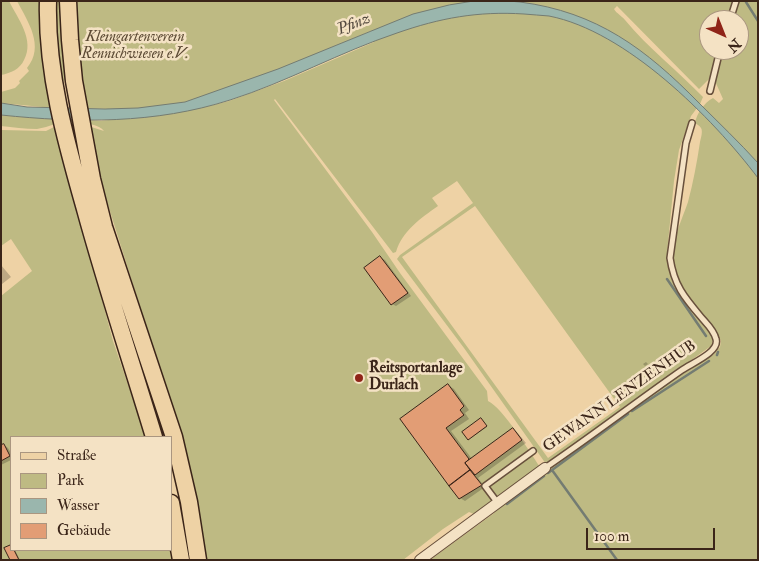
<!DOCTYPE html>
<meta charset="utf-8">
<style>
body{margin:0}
#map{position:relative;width:759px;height:561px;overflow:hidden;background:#eed2a5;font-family:"IM FELL Double Pica",serif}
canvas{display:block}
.frame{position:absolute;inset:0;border:2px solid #3b2519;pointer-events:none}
.legend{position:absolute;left:10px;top:436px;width:162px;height:115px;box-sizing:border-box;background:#f4e2c4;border:1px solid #aa9680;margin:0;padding:6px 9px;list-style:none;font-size:15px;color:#3b2519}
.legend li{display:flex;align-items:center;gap:10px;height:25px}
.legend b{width:25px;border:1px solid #aa9680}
.north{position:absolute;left:699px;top:10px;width:50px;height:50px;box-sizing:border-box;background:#f4e2c4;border:1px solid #aa9680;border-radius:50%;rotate:136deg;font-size:14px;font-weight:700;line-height:20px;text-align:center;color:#3b2519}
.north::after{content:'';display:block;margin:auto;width:18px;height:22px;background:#8f2418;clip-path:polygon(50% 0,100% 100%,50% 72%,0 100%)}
.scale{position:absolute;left:586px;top:528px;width:129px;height:22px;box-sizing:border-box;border:2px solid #3b2519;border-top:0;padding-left:6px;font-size:15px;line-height:18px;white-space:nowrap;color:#3b2519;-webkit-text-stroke:4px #f4e2c4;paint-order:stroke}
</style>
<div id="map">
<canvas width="759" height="561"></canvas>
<div class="frame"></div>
<ul class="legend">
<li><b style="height:6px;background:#eed2a5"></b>Straße</li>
<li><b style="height:14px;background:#beba83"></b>Park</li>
<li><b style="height:14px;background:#9ab6ad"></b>Wasser</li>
<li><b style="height:14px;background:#e29d75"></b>Gebäude</li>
</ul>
<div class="north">N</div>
<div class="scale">100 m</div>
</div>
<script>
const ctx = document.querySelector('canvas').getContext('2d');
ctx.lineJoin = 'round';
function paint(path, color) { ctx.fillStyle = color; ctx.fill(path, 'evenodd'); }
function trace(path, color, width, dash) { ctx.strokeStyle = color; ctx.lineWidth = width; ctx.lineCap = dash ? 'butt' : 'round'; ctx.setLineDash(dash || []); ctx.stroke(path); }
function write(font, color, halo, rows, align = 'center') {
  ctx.font = font + ' "IM FELL Double Pica",serif'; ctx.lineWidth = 5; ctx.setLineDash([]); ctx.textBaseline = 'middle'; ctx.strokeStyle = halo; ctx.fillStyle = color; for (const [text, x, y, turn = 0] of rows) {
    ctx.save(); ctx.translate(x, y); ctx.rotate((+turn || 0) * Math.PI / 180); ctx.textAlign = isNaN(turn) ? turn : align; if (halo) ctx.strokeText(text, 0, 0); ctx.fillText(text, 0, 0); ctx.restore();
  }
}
const green = new Path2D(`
 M1,1h8c9,18 26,39 15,59 -4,9 -13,13 -23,15z
 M17,1h26l10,107 -52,-5v-11l14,-4 5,-5 -1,-2 10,-10 -2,-3c18,-22 1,-46 -10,-67z
 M55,1h4l6,79 -3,1 -5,-33z
 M73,1h661l-6,19h-19v30h9l-8,28 -11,11 -82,-83 -3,3c3,5 7,6 11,11 23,28 53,51 78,77l-3,7 -9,12 -12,34 -5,31 -7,72 3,21 4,11 9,15 26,30 4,10 -2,6 -165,118 -82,-116 -67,-89 3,-4 73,-52 -16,-22 -25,17 6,8c-17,12 -36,25 -42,46l-3,1 -118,-154 -1,1 98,132 28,41 87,118 1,10c15,7 41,50 52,66l-66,47 -5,-2 -26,17 -40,31h-199l-27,-135 -73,-233 -16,-66 16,5c-7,-10 -37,-10 -49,-7 -6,2 -12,4 -18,5 -12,0 -24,-2 -36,-3v-11l100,6 108,-15 20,-5 55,-20 90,-39 -3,-11c-60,25 -121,54 -185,71 -29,8 -72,8 -102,6zM475,206l145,201 -72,51 -146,-201z
 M738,1h20v559h-328l63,-46 21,-22 151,-107 48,-30 7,-8 1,-6 -3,-7c-17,-23 -49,-49 -46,-81 2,-17 10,-34 16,-51 5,-19 9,-40 12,-60 1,-4 3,-11 1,-14 -2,-3 -3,-3 -6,-5 2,-10 9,-20 18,-25l6,5 4,-4 -8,-18 8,-31h16v-30h-7z
 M56,126l57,215 33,96h-135v113h159l1,10h-170v-264l31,-25 -21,-32 -10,7v-116l45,1z`);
const water = new Path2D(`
 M474,1c15,0 31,-1 46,1 77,10 126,47 179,101 20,20 40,39 59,60v15c-46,-61 -132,-147 -209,-162 -8,-1 -17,-1 -25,-2 -46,-3 -84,4 -127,19 -57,19 -110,49 -167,67 -75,24 -152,23 -229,15v-12l26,4 78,2 33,-1 47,-6 93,-33 135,-55 36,-9z`);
const shadow = new Path2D(`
 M380,257l5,3 26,36 -15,10 -4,-2z
 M1,265l10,12 -9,7h-1z
 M646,362l2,2 -3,2 -2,-2z
 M448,385l6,4 15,21 -4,3 4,6 -18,12 21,28 41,-30 4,3 9,11 -48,35 7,9 -20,14 -5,-3 -10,-13 -49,-66z
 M482,420l5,7 -18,12z
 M4,445l4,3 3,5v7l-10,5v-19z
 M11,546v4h4l5,10h-9l-5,-11z`);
const stream = new Path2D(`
 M746,2l12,19
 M667,279l39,57
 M717,355l1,-3
 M632,411l77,-50
 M552,470l65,90
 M548,473l80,-59
 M507,504l37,-28`);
const building = new Path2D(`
 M380,256l28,37 -17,12 -27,-37z
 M448,384l16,22 -4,4 4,5 -18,13 23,31 -4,4 5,7 -21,16 -49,-67z
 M481,418l6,8 -19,14 -6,-8z
 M513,428l9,12 -47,35 -10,-12z
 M4,444l6,12 -9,5v-16z
 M470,470l12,15 -23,14 -10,-13z
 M11,545v5h3l5,10h-9l-6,-12z`);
const lane = new Path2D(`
 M730,20l6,-19
 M710,91l10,-41
 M545,468c47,-32 91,-66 137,-98 10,-7 38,-18 34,-31 -2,-9 -10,-16 -15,-22 -17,-20 -27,-32 -31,-59l16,-115 6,-20
 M497,502l-12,-16 48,-35`);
const street = new Path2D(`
 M420,560l125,-92`);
const primary = new Path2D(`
 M48,1c-2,71 18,141 37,208 21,77 46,152 69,228
 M68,1l2,39 4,41 18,98 12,48 70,210 15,65 9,58
 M171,503l10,57`);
const markers = [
 [359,378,5,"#8f2418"]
];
const parkNames = [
 ["Kleingartenverein",135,38],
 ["Rennichwiesen e.V.",135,55]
];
const poiNames = [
 ["Reitsportanlage",369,369],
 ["Durlach",369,386]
];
const streetNames = [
 ["GEWANN LENZENHUB",620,397,-35]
];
const waterNames = [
 ["Pfinz",354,25,-22]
];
paint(green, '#beba83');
paint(water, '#9ab6ad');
trace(water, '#747c72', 1);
paint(shadow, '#0003');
trace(stream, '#747c72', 2.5);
paint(building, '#e29d75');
trace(building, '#3b2519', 1);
trace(lane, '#68503c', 8);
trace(street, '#68503c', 12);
trace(primary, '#3b2519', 19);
trace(lane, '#f4e2c4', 5);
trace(street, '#f4e2c4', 10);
trace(primary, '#eed2a5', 16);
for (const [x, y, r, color] of markers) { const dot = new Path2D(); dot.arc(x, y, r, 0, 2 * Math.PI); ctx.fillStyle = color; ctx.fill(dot); trace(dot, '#f4e2c4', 2); }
write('italic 15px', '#5c4a34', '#f4e2c4', parkNames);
write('bold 15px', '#3b2519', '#f4e2c4', poiNames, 'left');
write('15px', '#3b2519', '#f4e2c4', streetNames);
write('italic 16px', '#53493e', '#f4e2c4', waterNames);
</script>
